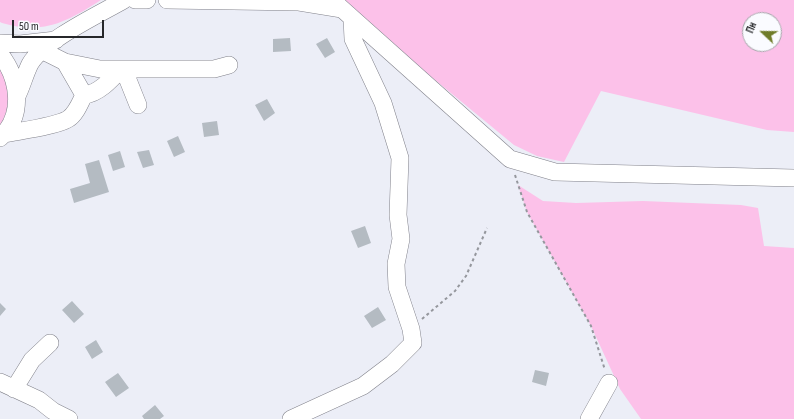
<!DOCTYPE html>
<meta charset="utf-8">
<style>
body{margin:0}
#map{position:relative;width:794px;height:419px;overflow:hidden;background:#eceef7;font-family:"Sofia Sans Condensed",sans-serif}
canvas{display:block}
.north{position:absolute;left:742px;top:12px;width:40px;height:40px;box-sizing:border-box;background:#fafbff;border:1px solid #a5a6aa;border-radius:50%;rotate:292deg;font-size:11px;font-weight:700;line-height:16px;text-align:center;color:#26272a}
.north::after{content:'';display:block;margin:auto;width:14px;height:18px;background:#6f7c29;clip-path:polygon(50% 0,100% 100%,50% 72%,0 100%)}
.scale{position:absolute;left:12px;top:20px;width:92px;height:18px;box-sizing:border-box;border:2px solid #26272a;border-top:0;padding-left:5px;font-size:12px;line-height:14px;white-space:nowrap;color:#26272a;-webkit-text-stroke:3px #fafbff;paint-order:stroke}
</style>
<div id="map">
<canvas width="794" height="419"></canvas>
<div class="north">Пн</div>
<div class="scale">50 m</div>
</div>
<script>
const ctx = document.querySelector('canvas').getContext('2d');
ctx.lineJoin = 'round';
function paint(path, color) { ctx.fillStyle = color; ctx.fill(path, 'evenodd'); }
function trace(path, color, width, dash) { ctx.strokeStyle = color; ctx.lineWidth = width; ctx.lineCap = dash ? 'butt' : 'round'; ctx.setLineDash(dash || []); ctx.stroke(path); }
const green = new Path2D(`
 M0,0h101c-34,22 -58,35 -99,23l-2,-1z
 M345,0h449v132l-27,-2 -166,-39 -37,71 -27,-6 -23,-11 -85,-70zM750,20h24v24h-24z
 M0,65c9,27 14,35 0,61z
 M518,185l25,16 33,2 67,-2 98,4 17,3 6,38 30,2v171h-153l-21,-30 -29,-63 -64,-114z`);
const building = new Path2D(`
 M290,38l1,13 -18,1v-13z
 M327,38l8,14 -10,6 -9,-14z
 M267,99l8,14 -11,8 -9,-16z
 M217,121l2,14 -15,2 -2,-14z
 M178,136l7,16 -11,5 -7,-16z
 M149,150l5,15 -11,3 -6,-16z
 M120,151l5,16 -12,4 -5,-16z
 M99,160l10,32 -35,11 -4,-14 20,-6 -5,-19z
 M365,226l6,17 -13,5 -7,-17z
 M72,301l12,13 -10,9 -12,-13z
 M0,303l6,6 -6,7z
 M378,307l8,13 -14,8 -8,-12z
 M96,340l7,12 -11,7 -7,-12z
 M535,370l14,3 -3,13 -14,-4z
 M118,373l11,15 -13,9 -11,-15z
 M155,405l9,11 -4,3h-16l-2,-3z`);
const path = new Path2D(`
 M515,175l12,37 64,114 14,44
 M422,319l33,-28 11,-15 21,-48`);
const minor = new Path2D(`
 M135,0h12
 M167,0l132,2 43,7
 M332,0l178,159 45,13 239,6
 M0,43l20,1 36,-4
 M43,51l22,11 35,7h114l15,-4
 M0,54c19,24 25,61 0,84
 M84,95c14,-1 27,-15 37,-26l7,11 10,25
 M17,96c5,-10 8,-22 13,-32 14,-24 70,-50 94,-64
 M5,134c14,-3 52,-8 63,-15 8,-5 12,-16 16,-24l-19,-33
 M0,382l39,18 14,11 16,8
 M14,389l18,-29 18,-17
 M291,419l72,-33 29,-22 21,-21 -2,-14 -14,-42 -1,-23 5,-25 -3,-24 2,-57 -17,-55 -30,-64 -1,-21
 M589,419l20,-36`);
paint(green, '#fcc1e9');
paint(building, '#b4bbc2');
trace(minor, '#80818a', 18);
trace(path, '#95979d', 2, [3, 3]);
trace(minor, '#fff', 17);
</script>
